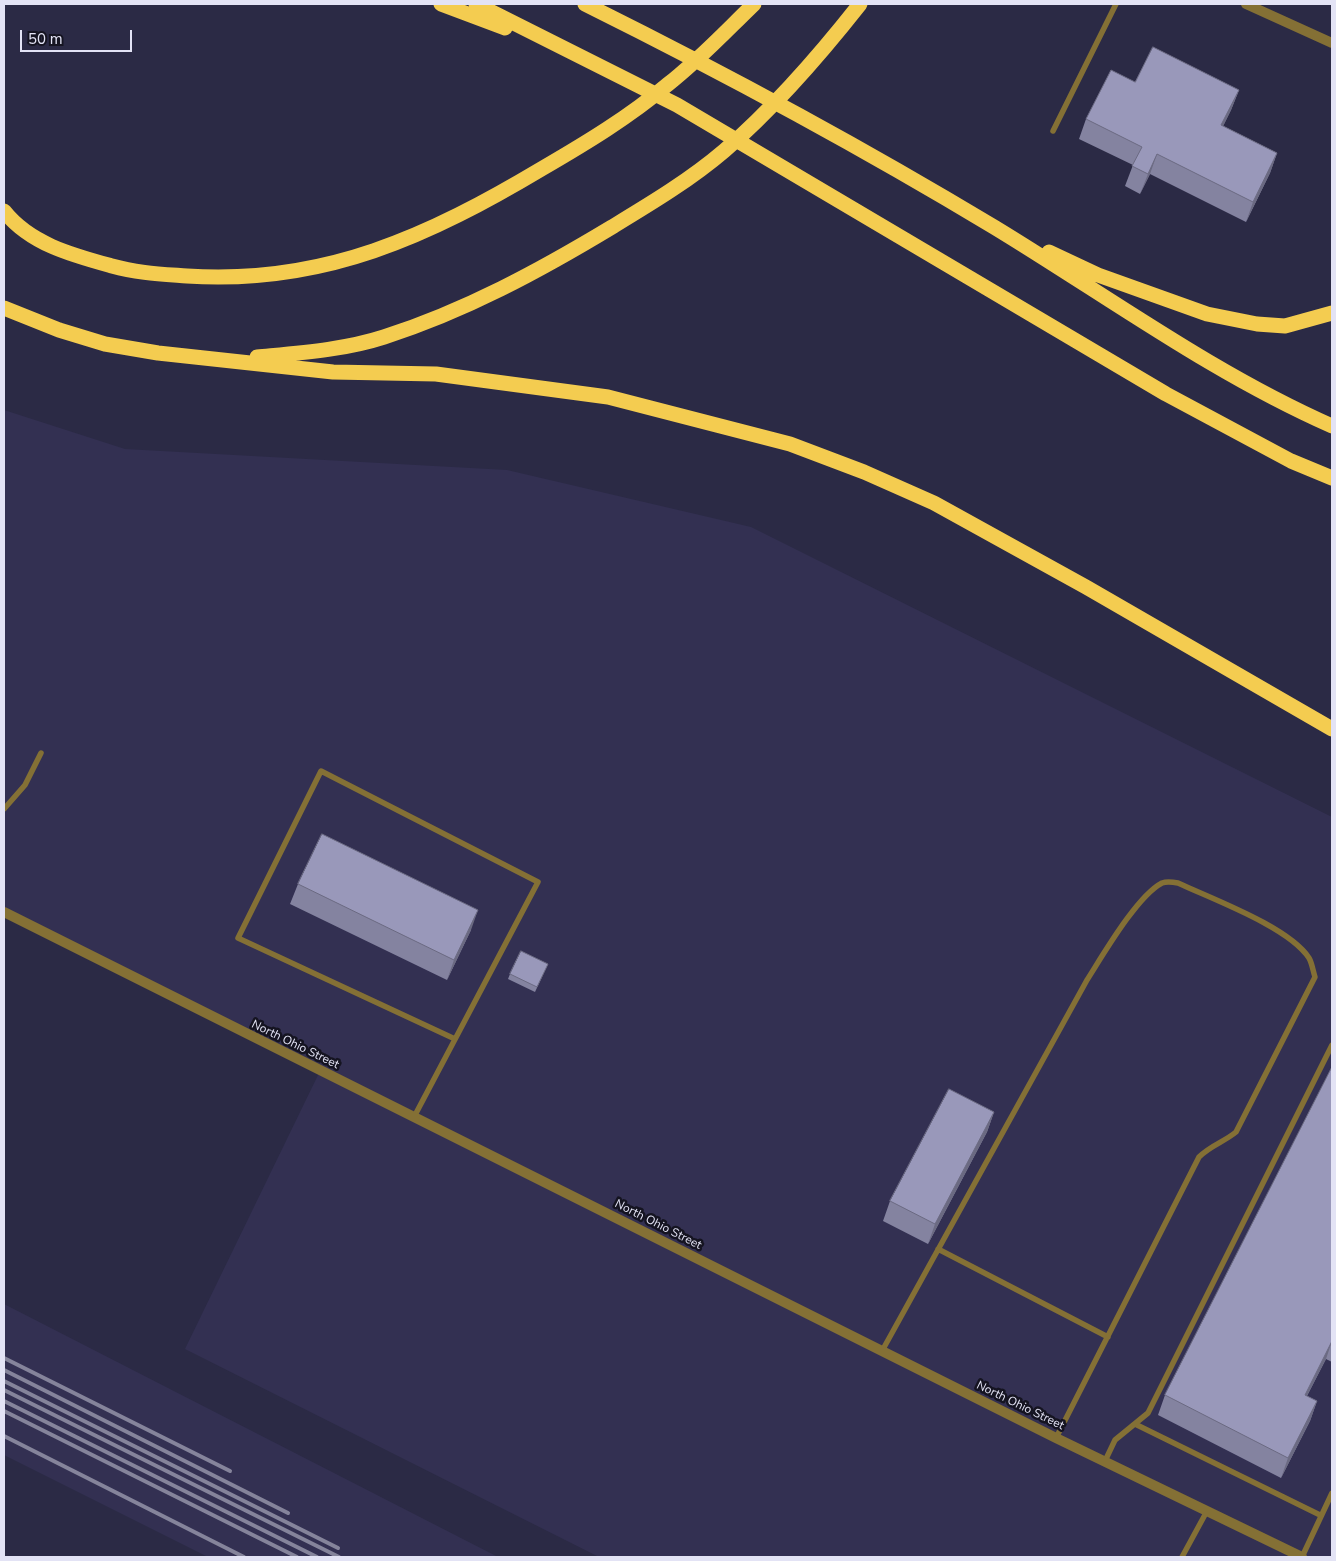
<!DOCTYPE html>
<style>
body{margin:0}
#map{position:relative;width:1336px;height:1561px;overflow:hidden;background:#2b2a45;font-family:"Nunito Sans",sans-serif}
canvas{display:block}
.frame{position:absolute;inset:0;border:5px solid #e3e3f5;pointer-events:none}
.scale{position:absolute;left:20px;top:30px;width:112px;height:22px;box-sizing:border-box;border:2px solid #e3e3f5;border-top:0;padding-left:6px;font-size:15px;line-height:18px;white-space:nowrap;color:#e3e3f5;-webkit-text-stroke:4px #151421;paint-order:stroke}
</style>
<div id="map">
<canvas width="1336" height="1561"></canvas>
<div class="frame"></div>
<div class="scale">50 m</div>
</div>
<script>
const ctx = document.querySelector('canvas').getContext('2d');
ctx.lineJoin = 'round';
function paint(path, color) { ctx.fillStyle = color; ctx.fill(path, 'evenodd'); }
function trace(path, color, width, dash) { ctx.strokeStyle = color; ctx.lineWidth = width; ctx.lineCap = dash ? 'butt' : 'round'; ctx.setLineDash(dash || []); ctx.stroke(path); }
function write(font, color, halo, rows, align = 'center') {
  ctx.font = font + ' "Nunito Sans",sans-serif'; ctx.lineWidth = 5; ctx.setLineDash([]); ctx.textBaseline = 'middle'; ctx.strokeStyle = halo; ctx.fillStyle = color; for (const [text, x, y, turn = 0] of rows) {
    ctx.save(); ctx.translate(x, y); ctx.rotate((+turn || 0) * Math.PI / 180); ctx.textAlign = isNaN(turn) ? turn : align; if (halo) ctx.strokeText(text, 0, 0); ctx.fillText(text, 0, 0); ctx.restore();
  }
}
const built = new Path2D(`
 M4,410l121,39 382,21 244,57 581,290v740h-733l-414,-208 135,-278 -316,-159z
 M4,1304l494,253h-290l-204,-102z`);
const service = new Path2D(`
 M1053,131l63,-127
 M4,809l21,-24 16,-32
 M414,1117l124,-235 -217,-111 -83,167 217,101
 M938,1249l170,88
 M882,1351l205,-371c16,-25 50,-84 75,-97 5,-2 11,-1 16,0 34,16 111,44 131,75 3,5 4,13 6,19l-79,155c-12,10 -25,13 -37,25l-143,281
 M1135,1424l185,91
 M1105,1461l10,-21 33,-27 184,-368
 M1182,1557l25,-46
 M1302,1557l30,-64`);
const minor = new Path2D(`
 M4,912l1052,526 246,119`);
const tertiary = new Path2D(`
 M1246,4l86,39`);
const motorway = new Path2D(`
 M441,4l64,24
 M476,4l201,101 489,289 125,67 41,17
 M585,4c139,69 276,143 409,223 112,68 218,146 338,199
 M4,211c26,33 68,44 108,55 25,7 49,8 75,10 137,9 242,-40 356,-108 43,-25 86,-51 124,-83 31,-24 59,-54 87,-81
 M1049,252l49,23 109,39 50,10 28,2 47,-13
 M4,308l55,22 46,14 53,9 175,19 103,2 172,23 182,47 74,28 70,31 152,84 246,142
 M257,357c42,-4 87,-7 127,-20 81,-26 155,-66 228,-110 38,-23 78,-47 112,-76 51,-44 95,-95 136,-147`);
const rail = new Path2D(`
 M4,1358l226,113
 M4,1370l284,143
 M4,1381l334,167
 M4,1390l335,167
 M4,1401l313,156
 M4,1411l293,146
 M4,1436l240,121`);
const wall = new Path2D(`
 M1135,82l104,8 -8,20 -8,16 54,27 -7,20 -24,49 -96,-48 -10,20 -15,-8 8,-21 -54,-26 7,-20z
 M298,884l173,46 -24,50 -157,-76z
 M548,964l-13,28 -27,-13 2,-5z
 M1332,1067v295l-6,-3 -19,37 10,5 -7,20 -29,57 -123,-63 7,-20z
 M994,1112l-7,20 -59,112 -45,-23 7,-20z`);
const shadedWall = new Path2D(`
 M1239,90l-8,20 -17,35 7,-20z
 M1277,153l-7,20 -24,49 7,-20z
 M1157,154l-7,20 -10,20 8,-20z
 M478,910l-7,20 -24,50 7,-20z
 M994,1112l-7,20 -59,112 7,-20z
 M1332,1341l-6,18 -29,56 8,-20z
 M1317,1401l-7,20 -29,57 7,-20z`);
const building = new Path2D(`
 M1153,47l86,43 -18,35 56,28 -24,49 -96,-48 -9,20 -16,-8 10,-19 -56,-28 25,-49 24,12z
 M322,834l156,76 -24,50 -156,-76z
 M521,951l27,13 -11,23 -27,-13z
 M1332,1067v274l-27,54 12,6 -29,57 -123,-63z
 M949,1089l45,23 -59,112 -45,-23z`);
const streetNames = [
 ["North Ohio Street",295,1045,26],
 ["North Ohio Street",658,1225,27],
 ["North Ohio Street",1020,1406,26]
];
paint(built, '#333052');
trace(service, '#847035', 5.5);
trace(minor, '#847035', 10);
trace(tertiary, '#847035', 10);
trace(motorway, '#f4cc50', 15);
trace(rail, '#85849b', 4);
paint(wall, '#8483a0');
paint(shadedWall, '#6b6a82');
paint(building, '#9998ba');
trace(building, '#6b6a82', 1);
write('12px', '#e3e3f5', '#151421', streetNames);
</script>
